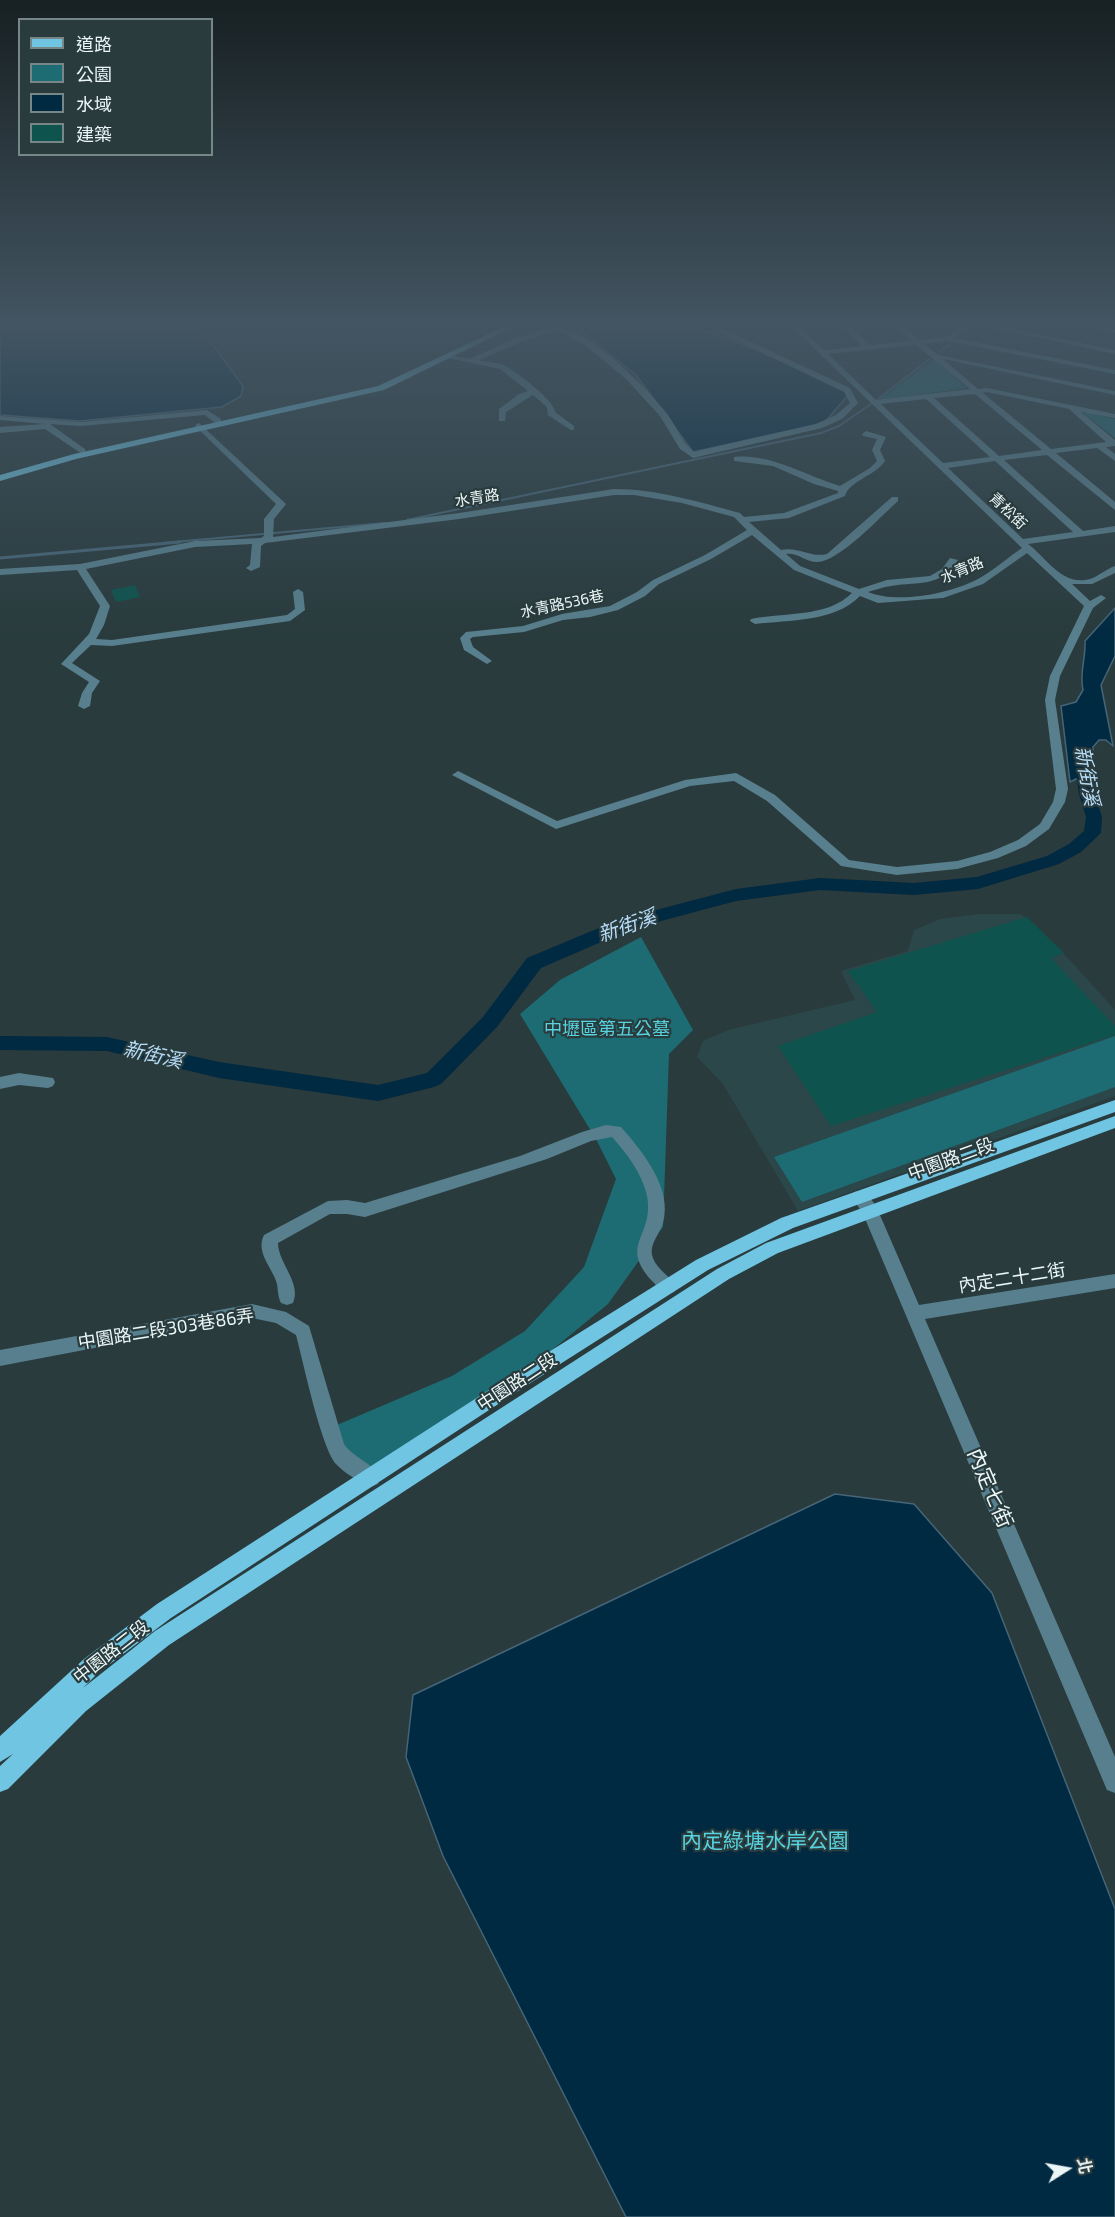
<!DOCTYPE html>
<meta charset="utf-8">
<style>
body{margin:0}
#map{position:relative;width:1115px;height:2217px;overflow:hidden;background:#293b3d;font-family:"Exo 2","Noto Sans TC",sans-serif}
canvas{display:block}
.legend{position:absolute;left:18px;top:18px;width:195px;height:138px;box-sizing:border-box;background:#293b3d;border:2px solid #778687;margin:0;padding:8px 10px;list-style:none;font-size:18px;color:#ebf6f7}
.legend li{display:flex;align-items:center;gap:12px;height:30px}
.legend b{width:30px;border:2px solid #778687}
.north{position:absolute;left:1037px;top:2139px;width:60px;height:60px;-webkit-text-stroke:4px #293b3d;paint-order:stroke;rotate:79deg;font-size:16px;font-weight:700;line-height:24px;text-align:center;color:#ebf6f7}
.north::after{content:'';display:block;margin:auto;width:21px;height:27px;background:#ebf6f7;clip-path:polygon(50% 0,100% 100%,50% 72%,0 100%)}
</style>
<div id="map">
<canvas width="1115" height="2217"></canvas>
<ul class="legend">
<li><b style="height:8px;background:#70c5e2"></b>道路</li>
<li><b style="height:16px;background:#1d6c73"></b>公園</li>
<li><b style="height:16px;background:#002942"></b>水域</li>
<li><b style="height:16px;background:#0e534d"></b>建築</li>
</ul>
<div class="north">北</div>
</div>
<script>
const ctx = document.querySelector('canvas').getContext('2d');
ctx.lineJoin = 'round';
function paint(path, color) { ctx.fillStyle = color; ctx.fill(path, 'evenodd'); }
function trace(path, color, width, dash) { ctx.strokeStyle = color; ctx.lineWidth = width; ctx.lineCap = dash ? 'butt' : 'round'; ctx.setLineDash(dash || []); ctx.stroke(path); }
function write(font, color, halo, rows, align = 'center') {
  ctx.font = font + ' "Exo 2","Noto Sans TC",sans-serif'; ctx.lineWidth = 4.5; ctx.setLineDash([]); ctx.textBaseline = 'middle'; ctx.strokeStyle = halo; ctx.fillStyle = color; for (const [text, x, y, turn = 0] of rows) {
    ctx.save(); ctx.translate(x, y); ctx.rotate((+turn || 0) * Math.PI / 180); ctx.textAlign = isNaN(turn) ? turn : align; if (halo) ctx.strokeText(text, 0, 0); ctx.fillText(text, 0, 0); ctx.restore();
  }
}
const built = new Path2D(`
 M979,914h42l47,44 47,52v86l-317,115 -75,-127 -26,-27 6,-16 25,-11 127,-30 -14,-29 67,-20 6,-21 26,-11z`);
const green = new Path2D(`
 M934,359l33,29 -88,12z
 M1086,412l29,7v19l-31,-24z
 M641,937l52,93 -24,24 -6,173 -55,77 -56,46 -181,119 -24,-15 -10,-29 115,-49 73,-45 59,-64 32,-88 -19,-38 -77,-127 40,-34z
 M1115,1036v51l-313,115 -28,-45z`);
const water = new Path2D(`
 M12,328h188l43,58 -2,10 -19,11 -142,14 -80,-6v-84z
 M592,328h106l62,23 90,42 -26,30 -131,29 -57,-77 -52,-41z
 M1115,608v48l-14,29 12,61 -7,-6h-7l-6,7 1,23 -24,12 -9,-76 15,-4 7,-12c-4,-16 3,-32 2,-49z
 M835,1494l79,10 78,89 123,316v308h-489l-183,-361 -37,-99 7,-62z`);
const streamFar1 = new Path2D(`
 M962,335l10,-7
 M939,352l11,-8
 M878,399l52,-40
 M407,520l414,-87 18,-7 32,-22
 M163,543l222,-20`);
const stream = new Path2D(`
 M0,558l180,-16`);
const river = new Path2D(`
 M1080,742l8,5 7,47 7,23 -1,16 -20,19 -22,12 -81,25 -64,6 -94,-5 -84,11 -105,28 -90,39 -44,59 -56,57 -7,3 -56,14 -159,-23 -112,-27 -107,-1v-14l107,1 112,25 159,23 49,-12 56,-56 44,-59 91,-38 118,-31 84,-11 94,5 63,-6 70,-21 22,-12 15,-13 2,-14 -7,-23 -7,-47z`);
const building = new Path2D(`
 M135,585l5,12 -24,5 -5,-12z
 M1027,917l37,36 -13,5 64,68v9l-284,91 -53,-80 99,-34 -29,-41z`);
const minor = new Path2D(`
 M547,328c6,0 13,-1 19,1 31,9 82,60 102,86 9,12 13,28 26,37l122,-28 20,-9 14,-12 -6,-11 -133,-64h10l129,60 8,15 -16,16 -20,9 -129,30 -13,-9 -20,-33 -34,-37 -40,-33 -29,-16 -38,13 -40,17c7,2 16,2 24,5 11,4 52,36 52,47l19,14v4h-3l-23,-15 -1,-8 -14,-12 -27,17 -1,9h-6v-12l20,-15 9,-3 -28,-22 -56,-12 4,-2 22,4 43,-20z
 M793,328h8l23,22 38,-4 -18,-18h8l18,17 41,-4 -14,-13h9l14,12 26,-3 14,-9h9l-14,10 160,32v4l-167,-33 -24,3 14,11 177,36v4l-172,-36 35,30 9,-1 128,26v4l-34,-6 34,28v6l-9,1 9,7v7l-18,-13 -41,5 59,49v8l-68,-55 -43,5 79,71 32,-5v6l-87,12c18,13 34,43 62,35 9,-3 16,-10 25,-13v7l-23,11h-20l18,17 11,-6 5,3 -13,10 -33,68 -5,24 13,89 -3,13 -16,27 -23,17 -28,12 -41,11 -60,6 -56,-9 -74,-65 -33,-20 -44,5 -134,43 -104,-54 6,-4 4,2 95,48 128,-41 51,-7 39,22 74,65 48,7 60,-6 33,-9 28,-12 22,-16 13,-22 3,-13 -11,-89 5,-24 34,-70 -57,-53 -44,31 -40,14 -65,5 -18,-7c-25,26 -71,24 -105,28l-5,-3 1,-2c33,-7 76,-1 101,-26l-58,-23 -42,-35 -41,24 -52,25 -14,12 -27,14 -28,7 -27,3 -39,12 -51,5 -3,2 3,8 19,14 -5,3 -23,-14 -4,-12 6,-6 57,-6 39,-12 48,-8 27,-14 16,-12 52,-25 42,-25 -13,-13 -52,-14 -48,-8h-20l-155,24 -194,24 -4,3 -1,21 -9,4 -5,-3 4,-3 2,-21 -57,3 -109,22 24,37 -6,19 -8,14 16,1 175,-25 8,-6 -2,-17 5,-3 5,3 2,18 -15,11 -178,25 -21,-1 -19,18 28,18 -8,12 -2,13 -6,3 -6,-3 4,-13 7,-11 -28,-18 28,-30 11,-28 -23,-36 -77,5v-6l80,-5 115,-23 66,-3 3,-2v-17l12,-15 -80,-77 -1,-2 4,-2 87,81 -12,15 -1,18 186,-24 155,-24c43,0 85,13 126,24l4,4 40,-4 54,-20v-2l-24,-7 -41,-18 -39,-5v-4c37,-4 72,19 106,29l30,-18 7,-7 -5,-11 5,-11 -14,-3 -1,-2 4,-3 20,6 -6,13 5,11c-10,15 -36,20 -40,35l-56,22 -40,4 32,28c17,-4 29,8 46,4l65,-57h6v4c-17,15 -59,61 -81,61 -11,0 -20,-10 -31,-8l14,12 59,23 28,-9 43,-4 12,-7 8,-11 8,2c-18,28 -38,21 -67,26 -8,1 -16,4 -23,6 29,12 80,2 108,-12 16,-8 31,-22 46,-32zM916,345l54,44 -94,11 -48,-46zM987,392l82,17 37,33 -55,7 -68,-56zM975,394l67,56 -43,6 -65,-58zM926,399l64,58 -47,6 -62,-59zM995,461l78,71 -50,7 -75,-71z
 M993,328h15l107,22v4z
 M1094,328l21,1v4z
 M207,410l14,9v4h-6l-10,-8 -124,11 -31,-2 35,25 1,2 -4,3 -37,-25 -45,4v-6l44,-3 -44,-4v-4l81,6z
 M19,1073l34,5 2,4 -2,4 -5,2 -29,-3 -19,4v-12z
 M606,1125l15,2c21,24 52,61 42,96 -3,11 -15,22 -10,35 4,12 18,18 23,29l-2,5c-9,3 -13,-1 -19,-8 -39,-40 0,-46 -8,-88 -5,-23 -20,-42 -35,-59l-21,4 -44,18 -182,58 -18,-3h-17l-52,29c0,20 24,40 15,60l-6,2 -6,-2c-3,-6 -3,-12 -4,-19 -4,-16 -22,-31 -13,-49l64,-34 19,-1 18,3 155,-47 62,-24z
 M860,1191l6,1 10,14 43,99 196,-31v14l-190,31 190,438v36l-8,-3 -244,-576 -11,-17 2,-5z
 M252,1304l34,8 23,14 35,118c9,14 30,19 36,34l-2,6 -7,3c-11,-5 -27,-14 -35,-23 -15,-17 -33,-103 -40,-129l-20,-12 -24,-5 -252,48v-16z`);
const major = new Path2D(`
 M501,328h10l-127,62 -308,69 -76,22v-6l74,-21 304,-68z
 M1115,1100v12l-322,116 -85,42 -173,110 -364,238 -73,55 -15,15 72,-57 562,-362 49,-26 349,-127v12l-337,125 -49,26 -560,366 -83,66 -78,78 -8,3v-26l13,-12 -13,8v-26l84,-77 73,-55 366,-236 173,-108 85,-42z`);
const farStreetnames = [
 ["水青路",477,498,-9],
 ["青松街",1008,511,44],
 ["水青路",962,570,-23],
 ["水青路536巷",562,604,-12]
];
const parkNames = [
 ["中壢區第五公墓",607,1029]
];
const streetNames = [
 ["中園路二段",951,1159,-20],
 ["內定二十二街",1012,1278,-9],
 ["中園路二段303巷86弄",166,1329,-9],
 ["中園路二段",517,1382,-33],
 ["中園路二段",111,1652,-38]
];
const waterNames = [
 ["新街溪",1087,776,80],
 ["新街溪",627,926,-19],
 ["新街溪",153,1055,13]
];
const nearStreetnames = [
 ["內定七街",990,1488,67]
];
const nearParknames = [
 ["內定綠塘水岸公園",765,1841]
];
paint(built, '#2b474a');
paint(green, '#1d6c73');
paint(water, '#002942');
trace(water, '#466678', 1.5);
trace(streamFar1, '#466678', 2);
trace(stream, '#466678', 3);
paint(river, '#002942');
paint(building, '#0e534d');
paint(minor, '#587f8d');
paint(major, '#70c5e2');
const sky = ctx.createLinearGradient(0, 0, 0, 638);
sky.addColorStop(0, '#172022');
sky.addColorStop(0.51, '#435562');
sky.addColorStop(1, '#43556200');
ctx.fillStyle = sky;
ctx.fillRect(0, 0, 1115, 638);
write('15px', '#ebf6f7', '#293b3d', farStreetnames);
write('18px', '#57d3e0', '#293b3d', parkNames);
write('18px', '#ebf6f7', '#293b3d', streetNames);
write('italic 20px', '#b7dcf8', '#293b3d', waterNames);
write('21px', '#ebf6f7', '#293b3d', nearStreetnames);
write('21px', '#57d3e0', '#293b3d', nearParknames);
</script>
